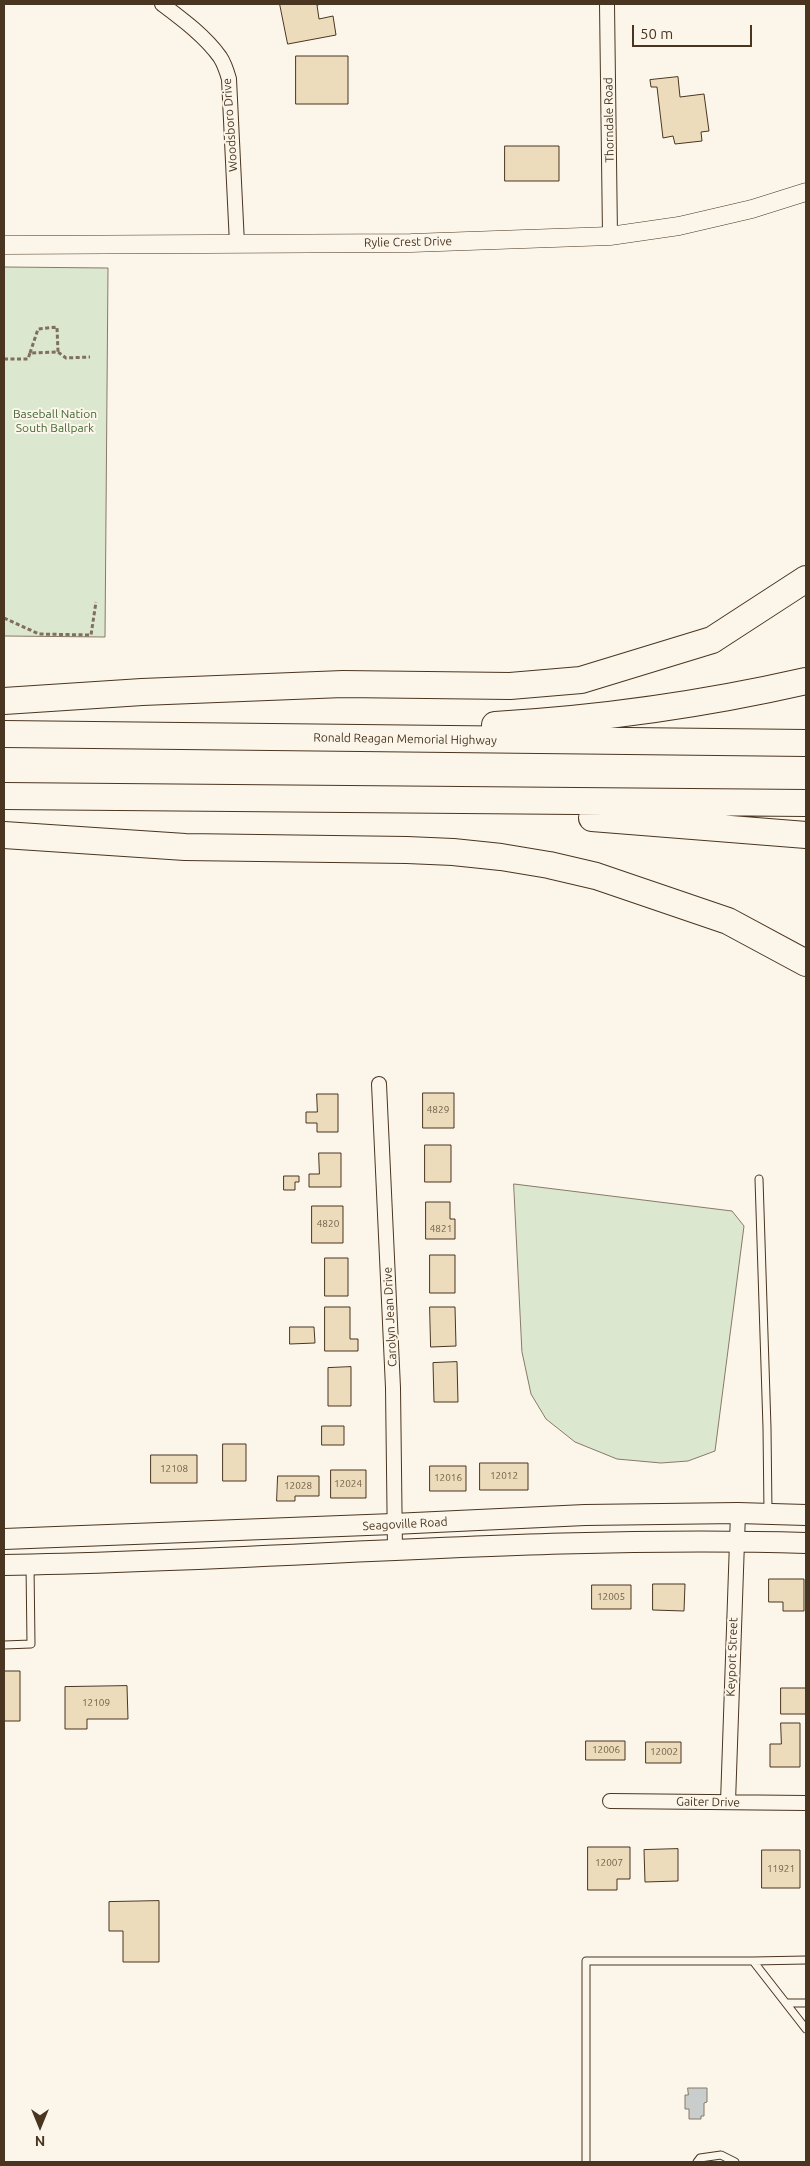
<!DOCTYPE html>
<style>
body{margin:0}
#map{position:relative;width:810px;height:2166px;overflow:hidden;background:#fbf6e9;font-family:Ubuntu,sans-serif}
canvas{display:block}
.frame{position:absolute;inset:0;border:5px solid #4a3520;pointer-events:none}
.north{position:absolute;left:15px;top:2101px;width:50px;height:50px;-webkit-text-stroke:4px #fbf6e9;paint-order:stroke;rotate:180deg;font-size:14px;font-weight:700;line-height:20px;text-align:center;color:#4a3520}
.north::after{content:'';display:block;margin:auto;width:18px;height:22px;background:#4a3520;clip-path:polygon(50% 0,100% 100%,50% 72%,0 100%)}
.scale{position:absolute;left:632px;top:25px;width:120px;height:22px;box-sizing:border-box;border:2px solid #4a3520;border-top:0;padding-left:6px;font-size:15px;line-height:18px;white-space:nowrap;color:#4a3520;-webkit-text-stroke:4px #fbf6e9;paint-order:stroke}
</style>
<div id="map">
<canvas width="810" height="2166"></canvas>
<div class="frame"></div>
<div class="north">N</div>
<div class="scale">50 m</div>
</div>
<script>
const ctx = document.querySelector('canvas').getContext('2d');
ctx.lineJoin = 'round';
function paint(path, color) { ctx.fillStyle = color; ctx.fill(path, 'evenodd'); }
function trace(path, color, width, dash) { ctx.strokeStyle = color; ctx.lineWidth = width; ctx.lineCap = dash ? 'butt' : 'round'; ctx.setLineDash(dash || []); ctx.stroke(path); }
function write(font, color, halo, rows, align = 'center') {
  ctx.font = font + ' Ubuntu,sans-serif'; ctx.lineWidth = 4; ctx.setLineDash([]); ctx.textBaseline = 'middle'; ctx.strokeStyle = halo; ctx.fillStyle = color; for (const [text, x, y, turn = 0] of rows) {
    ctx.save(); ctx.translate(x, y); ctx.rotate((+turn || 0) * Math.PI / 180); ctx.textAlign = isNaN(turn) ? turn : align; if (halo) ctx.strokeText(text, 0, 0); ctx.fillText(text, 0, 0); ctx.restore();
  }
}
const green = new Path2D(`
 M4,267l104,1 -3,369 -101,-1z
 M514,1184l218,27 12,15 -29,225 -27,10 -27,2 -44,-4 -42,-17 -29,-23 -15,-25 -9,-42z`);
const water = new Path2D(`
 M688,2088h19v14l-3,1v13h-3v3h-12v-10h-4v-14h3z`);
const building = new Path2D(`
 M280,4h42l-5,1 2,14 14,-3 3,19 -48,9z
 M296,56h52v48h-52z
 M678,77l2,20 24,-3 5,37 -8,1 1,9 -27,3 -2,-8 -10,2 -6,-51h-6l-1,-7z
 M505,146h54v35h-54z
 M423,1093h31v35h-31z
 M317,1094h21v38h-21v-9h-11v-11h11z
 M425,1145h26v37h-26z
 M319,1153h22v34h-32v-13h10z
 M284,1176h15v6h-4v8h-11z
 M426,1202h24v17h5v20h-29z
 M312,1206h31v37h-31z
 M430,1255h25v38h-25z
 M325,1258h23v38h-23z
 M325,1307h25v32h8v12h-33z
 M430,1307h25l1,39 -25,1z
 M290,1327h24l1,16 -25,1z
 M457,1362l1,40h-24l-1,-39z
 M351,1367v39h-23v-38z
 M322,1426h22v19h-22z
 M223,1444h23v37h-23z
 M151,1455h46v28h-46z
 M480,1463h48v27h-48z
 M430,1466h36v25h-36z
 M331,1470h35v28h-35z
 M278,1476h41v20h-24v5h-18z
 M769,1579h35v32h-21v-9h-14z
 M653,1584h32l-1,27 -31,-1z
 M592,1585h39v24h-39z
 M4,1671h16v50h-16z
 M127,1686l1,33h-41v10h-22v-42z
 M781,1688h25v26h-25z
 M781,1723h19v44h-30v-23h11z
 M586,1741h39v19h-39z
 M646,1742h35v21h-35z
 M588,1847h42v32h-13v11h-29z
 M678,1849v32l-33,1 -1,-32z
 M762,1850h38v38h-38z
 M159,1901v61h-36v-31h-14v-29z`);
const path = new Path2D(`
 M30,353l8,-24 19,-2 1,25
 M4,359h24l2,-6 28,-1 8,6 24,-1
 M4,618l35,16 52,1 5,-33`);
const service = new Path2D(`
 M759,1179l8,249 1,85
 M4,1645l27,-1 -1,-79
 M753,1961l53,-1
 M786,2003h20
 M586,2162v-201h167l53,68
 M697,2162l3,-4 21,-3 14,7`);
const minor = new Path2D(`
 M162,4c20,15 43,32 58,53 4,6 7,15 9,22l8,165
 M607,4l3,232
 M379,1084l14,304 2,163
 M610,1801l196,2
 M728,1802l10,-289`);
const tertiary = new Path2D(`
 M4,245l407,-2 199,-7 69,-10 73,-17 54,-17`);
const secondary = new Path2D(`
 M4,1539l389,-15 192,-9 153,-2 68,2
 M4,1565c267,-4 535,-30 802,-22`);
const motorway = new Path2D(`
 M4,701l138,-9 201,-8 167,2 71,-6 131,-40 94,-61
 M495,725c104,-6 210,-21 311,-44
 M4,734l802,9
 M4,796l802,7
 M592,818l214,17
 M4,835l181,12 222,3 46,2 48,5 48,8 47,11 132,45 78,42`);
const numberNames = [
 ["4829",438,1110],
 ["4820",328,1224],
 ["4821",441,1229],
 ["12108",174,1469],
 ["12012",504,1476],
 ["12016",448,1478],
 ["12024",348,1484],
 ["12028",298,1486],
 ["12005",611,1597],
 ["12109",96,1703],
 ["12006",606,1750],
 ["12002",664,1752],
 ["12007",609,1863],
 ["11921",781,1869]
];
const streetNames = [
 ["Thorndale Road",609,120,-91],
 ["Woodsboro Drive",230,125,-94],
 ["Rylie Crest Drive",408,242,-1],
 ["Ronald Reagan Memorial Highway",405,739,1],
 ["Carolyn Jean Drive",390,1317,-93],
 ["Seagoville Road",405,1524,-3],
 ["Keyport Street",732,1657,-88],
 ["Gaiter Drive",708,1802,1]
];
const parkNames = [
 ["Baseball Nation",55,414],
 ["South Ballpark",55,428]
];
paint(green, '#dce7d0');
trace(green, '#887966', 1);
paint(water, '#c9cecd');
trace(water, '#887966', 1);
paint(building, '#ecdcbc');
trace(building, '#4a3520', 1);
trace(service, '#4a3520', 9);
trace(minor, '#4a3520', 16);
trace(tertiary, '#4a3520', 19);
trace(secondary, '#4a3520', 22);
trace(motorway, '#4a3520', 28);
trace(path, '#7f6f5c', 3, [4, 2.5]);
trace(service, '#fbf6e9', 7);
trace(minor, '#fbf6e9', 14);
trace(tertiary, '#fbf6e9', 18);
trace(secondary, '#fbf6e9', 20);
trace(motorway, '#fbf6e9', 26);
write('10px', '#725f47', null, numberNames);
write('12px', '#4a3520', '#fbf6e9', streetNames);
write('12px', '#436837', '#fbf6e9', parkNames);
</script>
